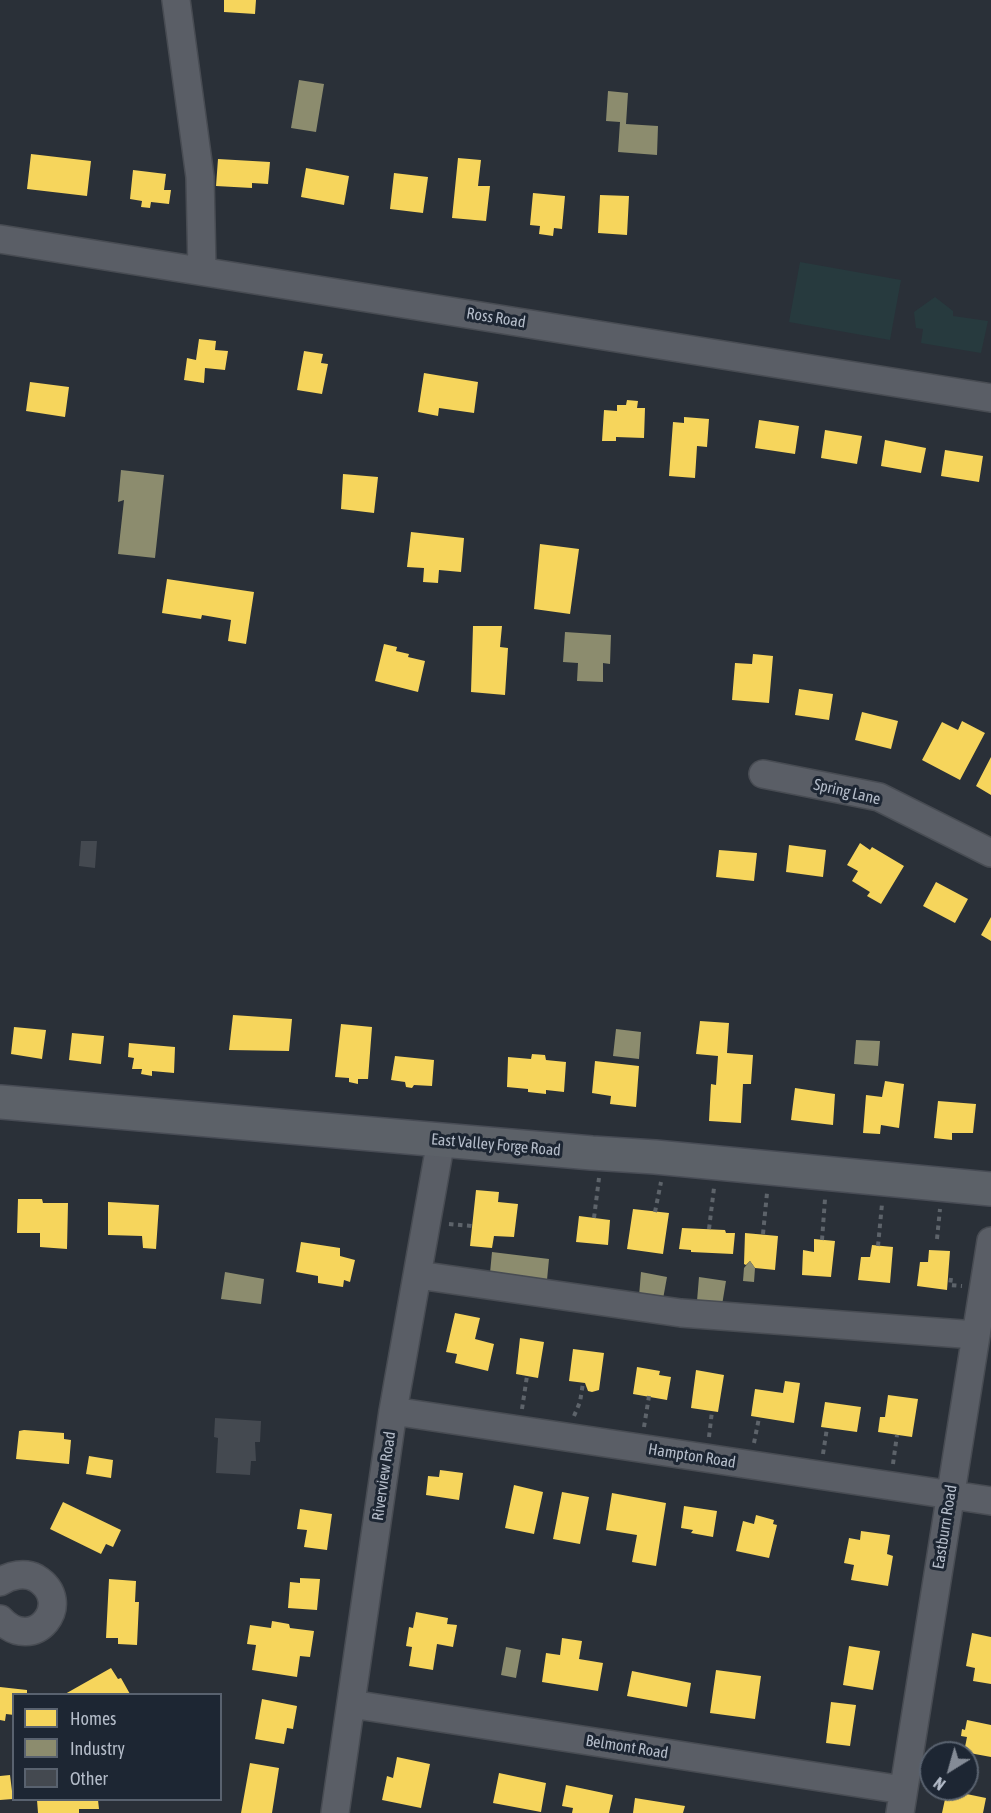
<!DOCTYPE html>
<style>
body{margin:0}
#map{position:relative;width:991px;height:1813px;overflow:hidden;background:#2a3038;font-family:"Asap Condensed",sans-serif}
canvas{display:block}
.legend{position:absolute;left:12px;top:1693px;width:210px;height:108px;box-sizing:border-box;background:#1d2633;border:2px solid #59626f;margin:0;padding:8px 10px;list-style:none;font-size:18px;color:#b4bcc9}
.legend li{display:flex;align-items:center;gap:12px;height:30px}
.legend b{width:30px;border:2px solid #59626f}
.north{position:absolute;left:919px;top:1741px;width:60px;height:60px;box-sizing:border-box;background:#1d2633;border:2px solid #59626f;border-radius:50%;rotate:217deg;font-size:16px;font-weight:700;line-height:24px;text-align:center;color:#b4bcc9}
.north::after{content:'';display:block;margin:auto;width:21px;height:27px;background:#848b96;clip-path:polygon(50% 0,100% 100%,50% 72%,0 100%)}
</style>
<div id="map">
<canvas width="991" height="1813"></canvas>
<ul class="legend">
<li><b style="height:16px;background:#f6d55c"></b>Homes</li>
<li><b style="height:16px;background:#8c8c6e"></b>Industry</li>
<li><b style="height:16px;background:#444950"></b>Other</li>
</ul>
<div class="north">N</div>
</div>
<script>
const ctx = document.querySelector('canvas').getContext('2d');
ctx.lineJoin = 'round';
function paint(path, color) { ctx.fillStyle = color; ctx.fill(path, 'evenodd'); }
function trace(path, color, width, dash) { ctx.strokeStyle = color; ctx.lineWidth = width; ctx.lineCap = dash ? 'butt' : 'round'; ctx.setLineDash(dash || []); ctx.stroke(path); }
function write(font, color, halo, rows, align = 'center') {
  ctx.font = font + ' "Asap Condensed",sans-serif'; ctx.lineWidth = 6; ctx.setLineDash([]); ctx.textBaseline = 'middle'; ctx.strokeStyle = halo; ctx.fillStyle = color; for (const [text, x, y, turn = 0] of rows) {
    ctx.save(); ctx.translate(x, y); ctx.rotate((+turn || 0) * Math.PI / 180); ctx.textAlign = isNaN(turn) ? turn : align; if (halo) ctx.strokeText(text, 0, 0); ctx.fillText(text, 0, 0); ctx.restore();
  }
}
const green = new Path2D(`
 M800,262l101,18 -11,60 -101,-18z
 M935,297l18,14v5l35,5 -7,32 -60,-10 2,-14 -7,-1 -2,-16z`);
const homes = new Path2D(`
 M224,0h32l-1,14 -31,-2z
 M31,154l60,7 -4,35 -60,-7z
 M458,158l23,2 -3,26h12l-4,35 -34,-3z
 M218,159l52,3 -2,22 -16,-1v5l-36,-2z
 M306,168l43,8 -5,29 -43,-8z
 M133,170l33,4 -2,16h7l-2,14 -18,-2 -1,6 -9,-1 1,-6 -12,-2z
 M394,173l34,4 -5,36 -33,-4z
 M533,193l32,3 -3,33 -8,-1 -1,8 -14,-2 1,-8 -10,-1z
 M600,195l29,1 -2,39 -29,-2z
 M199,339l17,2 -1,9 13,1 -3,19 -20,-2 -1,15 -20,-3 3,-22 9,2z
 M304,351l19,3 -2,9 7,1 -6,30 -25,-4z
 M424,373l54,9 -4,31 -35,-5 -1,8 -20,-4z
 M30,382l39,5 -4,30 -39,-6z
 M627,400l11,1 -1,7h8l-1,30 -28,-1v4h-14l2,-31 13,1v-6h9z
 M684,417l25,2 -2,28 -10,-1 -2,32 -26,-2 4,-54 11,1z
 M759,420l40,6 -4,28 -40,-6z
 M825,430l37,6 -5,28 -36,-6z
 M885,440l41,8 -5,25 -40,-7z
 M945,450l38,6 -4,26 -38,-6z
 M343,474l35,3 -4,36 -33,-4z
 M411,532l53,6 -3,34 -22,-2 -1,13 -15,-1 1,-14 -17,-1z
 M540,544l39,5 -9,65 -36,-5z
 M167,579l87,13 -8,52 -18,-3 3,-21 -29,-5 -1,4 -39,-6z
 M473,626h29l-2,21 8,1 -3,47 -34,-3z
 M384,644l13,3 -1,4 13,3 -1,3 17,4 -7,31 -43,-11z
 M753,654l20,2 -4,47 -37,-3 3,-37 17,1z
 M799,689l34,5 -4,26 -34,-5z
 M862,712l36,9 -7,28 -36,-9z
 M962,721l23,12 -25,47 -38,-20 20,-38 16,8z
 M991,757v38l-15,-9z
 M860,843l10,7 2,-3 32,19 -23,38 -14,-8 3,-4 -18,-11 6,-10 -11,-6z
 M789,845l37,5 -3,27 -37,-5z
 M719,850l38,3 -3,28 -38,-4z
 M936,882l32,17 -13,24 -32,-17z
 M991,917v24l-10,-6z
 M233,1015l59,4 -3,32 -60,-1z
 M700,1021l29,2 -2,30 26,2 -2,29h-8l-2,39 -32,-2 2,-37 5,1 2,-29 -22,-2z
 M341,1024l31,3 -4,52h-10v5l-9,-2v-4l-14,-1z
 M14,1027l32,3 -4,29 -31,-5z
 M72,1033l32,3 -3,28 -32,-4z
 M129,1043l46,4 -1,26 -22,-2v5l-11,-2 1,-5h-10l2,-11 -6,-1z
 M532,1054l13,1 1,5 20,2 -2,30 -18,-2v4l-18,-2v-3l-21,-2 1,-30 23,2z
 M395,1056l39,4 -2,26 -18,-1 -2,3 -6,-1 -1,-5 -14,-2z
 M595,1061l44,5 -3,41 -26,-3 1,-8 -19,-3z
 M885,1081l19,3 -5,44 -18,-3 -1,9 -17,-1 3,-38 16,2z
 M795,1088l40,6 -2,31 -42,-5z
 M938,1101l38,3 -3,29h-21v7l-18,-2z
 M476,1190l23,2 -1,10 20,2 -4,33 -20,-1 -2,12 -22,-2z
 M18,1199h24l1,4h25l-1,46 -27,-2v-14h-23z
 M108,1202l51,3 -3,44 -13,-1 -1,-12 -34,-1z
 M633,1209l36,4 -6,41 -36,-5z
 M579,1216l31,4 -2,25 -32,-3z
 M682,1228l43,2 1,3h9l-2,21 -42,-2v-2l-12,-1z
 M745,1233l33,3 -3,34 -20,-2 -5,-7 -4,4 -2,-1z
 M814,1239l21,2 -4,36 -29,-2 1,-25 11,2z
 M301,1242l39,6v8l15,4 -5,22 -6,-2 -1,7 -25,-4v-7l-22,-4z
 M872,1245l21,2 -3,36 -32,-3 3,-23h9z
 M929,1250l21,1 -3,39 -30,-4 3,-24h8z
 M455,1313l25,5 -5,21 19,5 -6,27 -33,-8 2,-9 -11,-2z
 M520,1338l24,4 -6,36 -22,-4z
 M573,1349l31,4 -5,37 -7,2 -4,-1 -3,-8 -16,-2z
 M637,1367l23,4 -1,4 12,2 -4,23 -34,-6z
 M696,1370l28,5 -6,37 -27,-4z
 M785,1381l15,2 -6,40 -43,-7 4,-27 28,4z
 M888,1395l30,4 -6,38 -34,-5 2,-15h5z
 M825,1402l36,5 -4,25 -36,-5z
 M24,1430l40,3v6l7,1 -2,24 -53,-5 3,-28z
 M89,1456l24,4 -2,18 -25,-4z
 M440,1470l23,3 -4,27 -33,-5 2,-19 11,1z
 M514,1485l29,7 -9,42 -29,-6z
 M562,1492l27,5 -9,47 -27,-5z
 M612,1493l54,10 -10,63 -24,-4 5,-27 -31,-5z
 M63,1502l58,28 -8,17 -7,-3 -5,10 -51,-25z
 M684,1506l33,5 -4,26 -22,-4 2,-3 -12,-2z
 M300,1509l32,5 -5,36 -23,-3 3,-17 -10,-1z
 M756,1515l18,5 -1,4 4,1 -8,33 -33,-7 7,-30 11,3z
 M861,1531l29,4 -3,19 6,2 -5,30 -37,-6 3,-15 -10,-2 5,-25 11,2z
 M300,1578l20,1 -3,31 -29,-2 2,-26 10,1z
 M109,1579l27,2 -1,21h4l-2,43 -19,-1v-6h-12z
 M416,1612l32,6 -1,6 10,1 -4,22 -16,-3 -4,26 -24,-4 3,-19 -6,-1 3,-19 4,1z
 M272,1621l17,3 1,4 24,3 -4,26 -10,-1 -3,21 -45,-7 4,-25 -9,-1 3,-19 21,3z
 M972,1633l19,4v47l-18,-3 2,-13 -9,-2z
 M562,1638l20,3 -3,18 24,4 -5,28 -56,-9 4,-29 14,2z
 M849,1646l31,5 -7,39 -30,-5z
 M111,1668l7,11 3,-1 9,16h-65z
 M716,1670l45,6 -6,43 -45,-6z
 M632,1671l59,12 -4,24 -60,-11z
 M0,1687l27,3v4h-13v21l-8,-1 -1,7 -5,-1z
 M262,1699l35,7 -4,23 -6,-1 -3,16 -29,-5z
 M831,1702l25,3 -6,41 -24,-3z
 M967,1720l24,5v32l-27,-5 3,-15 -6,-1 1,-7 3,1z
 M397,1757l33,7 -9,44 -39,-8 5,-24 6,2z
 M250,1763l29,5 -7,45h-31z
 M499,1773l47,10 -5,29 -48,-9z
 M10,1775l3,24 -13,1v-24z
 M566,1785l47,10 -4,18h-37l1,-5 -11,-2z
 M947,1790l39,8 -3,15h-41z
 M635,1798l50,8 -2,7h-50z
 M37,1800h61l1,9h-20v4h-41z`);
const industry = new Path2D(`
 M299,80l25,4 -8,48 -25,-4z
 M608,91l20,2 -2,31 32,2 -1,29 -39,-3 2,-30 -14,-1z
 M121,470l43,5 -9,83 -37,-4 6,-54 -6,2z
 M565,632l46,3 -1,29 -7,-1v19l-26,-1 1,-18 -15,-1z
 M616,1029l25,3 -2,27 -26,-3z
 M856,1040l24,1 -2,25 -24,-2z
 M492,1252l57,7 -2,21 -57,-7z
 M750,1261l5,7 -1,14 -11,-1 1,-13z
 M225,1272l39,7 -3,25 -40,-5z
 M641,1272l26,5 -4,22 -24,-3z
 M699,1277l27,4 -4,24 -25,-4z
 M506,1647l15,3 -5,28 -15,-3z`);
const building = new Path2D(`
 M81,841h16l-2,27 -16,-2z
 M215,1418l46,3 -1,21h-5l1,19h-5l-1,14 -34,-2 2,-35 -4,-1z`);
const path = new Path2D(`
 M655,1212l6,-30
 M594,1218l5,-40
 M449,1224l23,2
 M709,1229l5,-41
 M763,1234l4,-41
 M937,1239l3,-30
 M822,1240l3,-41
 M878,1246l4,-42
 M951,1278l-1,7 12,1
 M522,1409l5,-33
 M574,1416l6,-14 3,-19
 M644,1427l5,-31
 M709,1437l3,-26
 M754,1443l5,-25
 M823,1454l4,-26
 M893,1464l4,-29`);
const minor = new Path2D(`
 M176,0l24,177 2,94
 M0,239l991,159
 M763,774l116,23 112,56
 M418,1275l263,38 295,22
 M393,1411l598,90
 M0,1582c10,-7 25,-10 36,-4 40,24 -2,78 -36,41
 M351,1704l552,86
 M335,1813l58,-402 48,-271
 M900,1813l91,-572`);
const major = new Path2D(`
 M0,1102l592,51 63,4 336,32`);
const streetNames = [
 ["Ross Road",496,318,9],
 ["Spring Lane",847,792,13],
 ["East Valley Forge Road",496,1145,5],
 ["Hampton Road",692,1456,9],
 ["Riverview Road",384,1476,-82],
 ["Eastburn Road",945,1527,-81],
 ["Belmont Road",627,1747,9]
];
paint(green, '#273a3e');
paint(homes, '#f6d55c');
paint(industry, '#8c8c6e');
paint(building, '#444950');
trace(minor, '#484c53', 30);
trace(major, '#484c55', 36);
trace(path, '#5d636a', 4, [4.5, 4.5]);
trace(minor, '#5a5e66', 27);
trace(major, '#5c6168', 33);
write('16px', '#b4bcc9', '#1d2633', streetNames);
</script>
